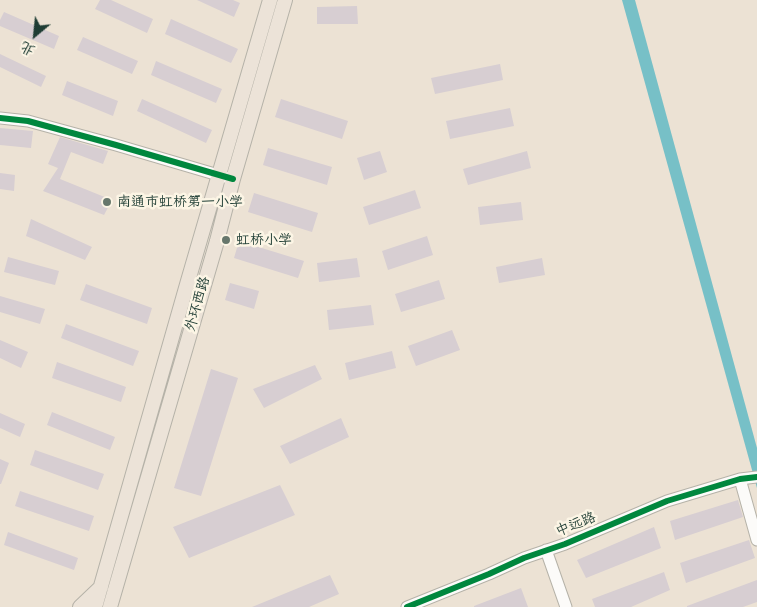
<!DOCTYPE html>
<meta charset="utf-8">
<style>
body{margin:0}
#map{position:relative;width:757px;height:607px;overflow:hidden;background:#ece2d4;font-family:"Balsamiq Sans","LXGW WenKai TC",sans-serif}
canvas{display:block}
.north{position:absolute;left:10px;top:10px;width:50px;height:50px;-webkit-text-stroke:4px #fcf5e5;paint-order:stroke;rotate:208deg;font-size:14px;font-weight:700;line-height:20px;text-align:center;color:#1f3d34}
.north::after{content:'';display:block;margin:auto;width:18px;height:22px;background:#1f3d34;clip-path:polygon(50% 0,100% 100%,50% 72%,0 100%)}
</style>
<div id="map">
<canvas width="757" height="607"></canvas>
<div class="north">北</div>
</div>
<script>
const ctx = document.querySelector('canvas').getContext('2d');
ctx.lineJoin = 'round';
function paint(path, color) { ctx.fillStyle = color; ctx.fill(path, 'evenodd'); }
function trace(path, color, width, dash) { ctx.strokeStyle = color; ctx.lineWidth = width; ctx.lineCap = dash ? 'butt' : 'round'; ctx.setLineDash(dash || []); ctx.stroke(path); }
function write(font, color, halo, rows, align = 'center') {
  ctx.font = font + ' "Balsamiq Sans","LXGW WenKai TC",sans-serif'; ctx.lineWidth = 5; ctx.setLineDash([]); ctx.textBaseline = 'middle'; ctx.strokeStyle = halo; ctx.fillStyle = color; for (const [text, x, y, turn = 0] of rows) {
    ctx.save(); ctx.translate(x, y); ctx.rotate((+turn || 0) * Math.PI / 180); ctx.textAlign = isNaN(turn) ? turn : align; if (halo) ctx.strokeText(text, 0, 0); ctx.fillText(text, 0, 0); ctx.restore();
  }
}
const water = new Path2D(`
 M622,0h13l122,448v40z`);
const building = new Path2D(`
 M100,0h11l42,19 -6,14 -52,-24z
 M197,0h36l7,3 -6,14z
 M357,6l1,18h-41v-17z
 M4,12l55,24 -5,13 -54,-23v-6z
 M171,19l67,30 -7,14 -66,-29z
 M83,37l55,24 -6,13 -55,-24z
 M0,54l46,22 -5,11 -41,-20z
 M156,61l66,28 -6,14 -65,-28z
 M500,64l3,16 -68,14 -4,-16z
 M67,81l51,20 -5,15 -51,-21z
 M142,99l70,31 -6,13 -69,-32z
 M281,99l67,22 -6,18 -67,-22z
 M510,108l4,18 -64,13 -4,-18z
 M0,128l33,3 -2,17 -31,-3z
 M60,137l48,14 -5,13 -32,-12 -11,27 52,21 -8,15 -61,-24 15,-23 -10,-4z
 M268,148l64,19 -5,18 -64,-20z
 M380,151l7,21 -23,8 -7,-22z
 M527,151l4,17 -63,17 -5,-16z
 M0,173l15,2 -1,16 -14,-2z
 M415,190l6,18 -52,17 -6,-18z
 M254,193l64,20 -6,19 -64,-20z
 M521,202l2,18 -43,5 -2,-18z
 M31,219l61,28 -7,13 -59,-24z
 M427,236l6,19 -45,15 -6,-19z
 M239,241l65,20 -6,17 -64,-20z
 M8,257l51,14 -4,14 -51,-13z
 M357,258l3,19 -41,5 -2,-19z
 M542,258l3,17 -46,8 -3,-16z
 M439,280l6,19 -44,13 -6,-18z
 M230,283l29,8 -5,18 -29,-9z
 M86,284l66,24 -5,16 -67,-24z
 M0,296l45,13 -5,15 -40,-12z
 M371,305l3,20 -45,5 -2,-20z
 M66,324l73,27 -6,15 -72,-28z
 M452,330l8,20 -44,16 -8,-20z
 M0,340l28,12 -7,16 -21,-10z
 M392,351l4,17 -47,12 -4,-17z
 M57,362l69,25 -5,15 -69,-24z
 M315,365l7,14 -58,29 -11,-19z
 M211,369l27,9 -37,118 -27,-8z
 M52,412l63,25 -5,13 -63,-25z
 M0,413l25,11 -5,13 -20,-9z
 M341,418l8,19 -59,27 -10,-18z
 M35,450l69,24 -6,16 -68,-25z
 M0,459l9,4 -8,21h-1z
 M280,485l15,30 -106,43 -16,-31z
 M20,491l74,25 -5,15 -74,-25z
 M738,500l5,17 -68,23 -5,-19z
 M654,527l7,21 -75,30 -9,-18z
 M8,532l70,26 -4,12 -70,-25z
 M749,540l6,18 -69,25 -6,-20z
 M664,572l6,18 -39,17h-36l-3,-8z
 M330,575l9,19 -30,13h-57z
 M757,580v22l-14,5h-56v-1z
 M521,588l7,19h-54v-1z`);
const minor = new Path2D(`
 M0,118l28,3 88,24 109,32
 M740,479l17,61
 M546,550l20,57
 M407,607l82,-33 35,-16 41,-14 102,-43 73,-22 17,-2`);
const major = new Path2D(`
 M80,607l21,-20
 M95,607l93,-326 82,-281
 M110,607l107,-366 16,-62 52,-179`);
const cycleway = new Path2D(`
 M0,118l28,3 88,24 117,34
 M407,607l82,-33 35,-16 41,-14 102,-43 73,-22 17,-2`);
const markers = [
 [107,202,5,"#67776c"],
 [226,240,5,"#67776c"]
];
const poiNames = [
 ["南通市虹桥第一小学",117,202],
 ["虹桥小学",236,240]
];
const streetNames = [
 ["外环西路",198,304,-74],
 ["中远路",576,525,-22]
];
paint(water, '#77c0c7');
paint(building, '#d7ced2');
trace(minor, '#b5b2a8', 13);
trace(major, '#b5b2a8', 16);
trace(minor, '#fcfbf9', 11);
trace(major, '#ece3d8', 14);
trace(cycleway, '#00873e', 6);
for (const [x, y, r, color] of markers) { const dot = new Path2D(); dot.arc(x, y, r, 0, 2 * Math.PI); ctx.fillStyle = color; ctx.fill(dot); trace(dot, '#fcf5e5', 2); }
write('14px', '#1f3d34', '#fcf5e5', poiNames, 'left');
write('14px', '#1f3d34', '#fcf5e5', streetNames);
</script>
